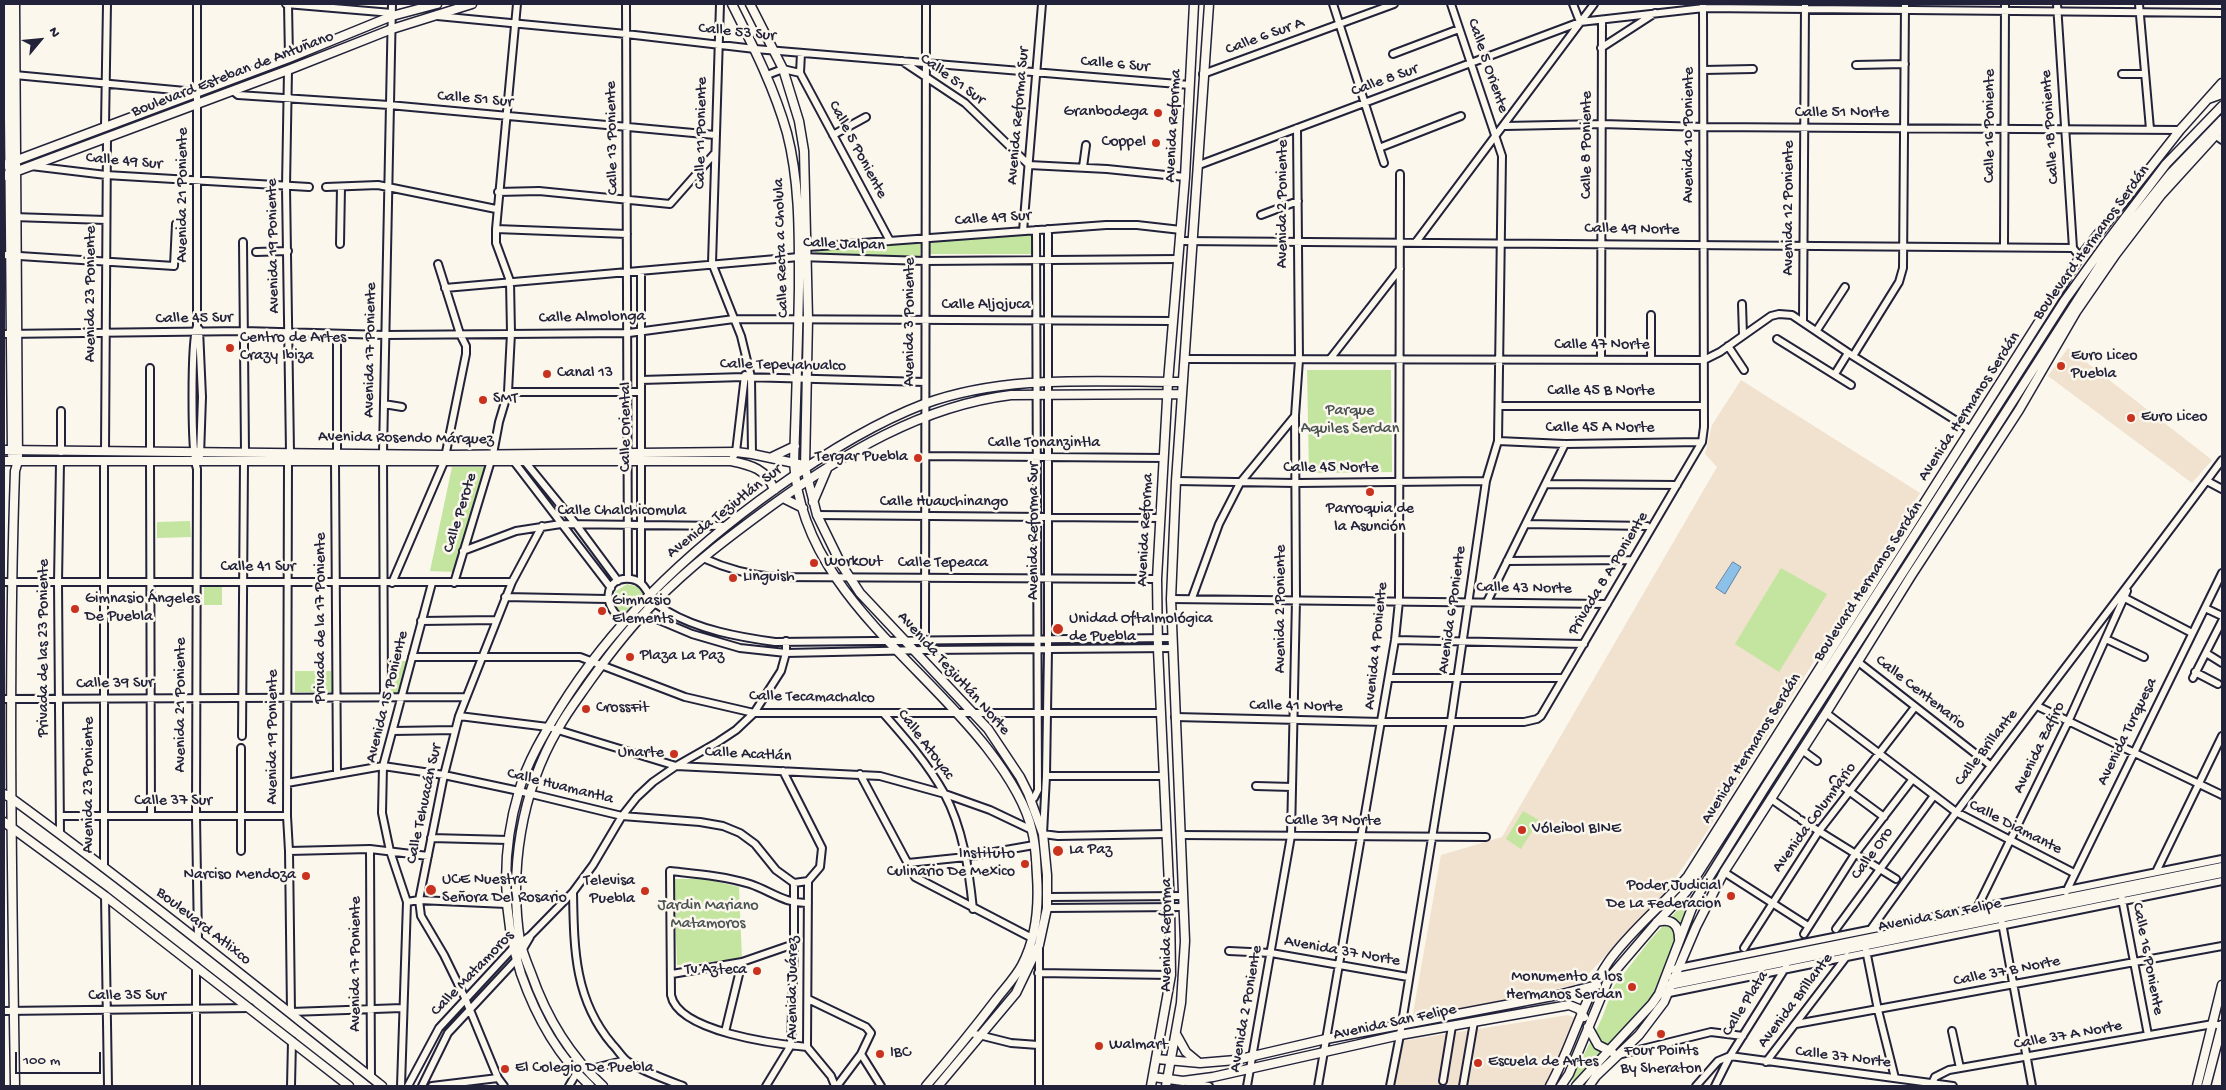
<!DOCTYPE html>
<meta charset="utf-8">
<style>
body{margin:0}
#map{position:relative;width:2226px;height:1090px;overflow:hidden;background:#fbf7ec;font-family:"Gochi Hand",sans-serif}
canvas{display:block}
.frame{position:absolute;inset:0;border:5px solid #22223b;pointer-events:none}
.north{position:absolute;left:15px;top:15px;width:50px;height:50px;-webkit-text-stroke:4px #fbf7ec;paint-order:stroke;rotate:62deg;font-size:14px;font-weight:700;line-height:20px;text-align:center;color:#22223b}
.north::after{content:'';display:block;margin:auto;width:18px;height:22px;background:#22223b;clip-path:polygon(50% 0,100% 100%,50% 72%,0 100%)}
.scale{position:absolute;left:15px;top:1052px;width:86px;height:22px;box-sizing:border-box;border:2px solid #22223b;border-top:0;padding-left:6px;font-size:15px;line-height:18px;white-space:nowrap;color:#22223b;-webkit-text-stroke:4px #fbf7ec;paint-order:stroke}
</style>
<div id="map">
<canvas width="2226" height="1090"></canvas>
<div class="frame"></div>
<div class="north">N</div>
<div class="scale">100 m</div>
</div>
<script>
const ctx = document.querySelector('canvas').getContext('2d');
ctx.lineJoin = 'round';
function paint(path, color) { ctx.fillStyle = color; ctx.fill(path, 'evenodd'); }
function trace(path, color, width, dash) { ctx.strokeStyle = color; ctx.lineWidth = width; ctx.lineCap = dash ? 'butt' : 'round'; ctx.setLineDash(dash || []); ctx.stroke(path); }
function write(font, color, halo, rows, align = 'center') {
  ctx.font = font + ' "Gochi Hand",sans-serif'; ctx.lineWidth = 5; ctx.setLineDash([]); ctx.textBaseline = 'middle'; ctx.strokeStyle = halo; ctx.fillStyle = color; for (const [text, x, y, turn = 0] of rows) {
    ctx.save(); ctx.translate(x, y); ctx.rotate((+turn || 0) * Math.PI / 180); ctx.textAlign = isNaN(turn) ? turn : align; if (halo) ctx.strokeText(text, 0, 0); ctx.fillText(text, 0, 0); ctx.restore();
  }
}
const built = new Path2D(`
 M2068,348l144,112 -20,23 -144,-107z
 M1741,380l179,113 -221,351 -32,46 -88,94 -167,35 29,-164 61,-18 215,-370 -12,-13 7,-29z
 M1568,1015l12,5 -33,66h-154l8,-45z`);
const green = new Path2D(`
 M1032,234v20h-103v-13z
 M921,241l-1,17 -105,-2v-7z
 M1307,370h84l1,102 -83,1z
 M452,467h34l-31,105 -25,-1z
 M190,521l1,16 -34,1v-16z
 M1781,568l46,26 -48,78 -44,-28z
 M627,584l12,3 6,8 -19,23c-11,-5 -16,-15 -11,-26z
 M204,587h18v18h-18z
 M388,661h19l-9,35 -8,-1z
 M295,671h36l1,21h-37z
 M1523,811l16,9 -18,29 -15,-10z
 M674,879h32l33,8 3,72 -65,6z
 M1685,902l5,3 -34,86 -37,45 -45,47 -2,-4 30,-61 12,-32 37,-47z`);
const water = new Path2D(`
 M1733,562l8,5 -16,27 -9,-6z`);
const minor = new Path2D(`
 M197,4v322c-6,15 -6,126 0,143l-1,347 2,124
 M286,4l106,9
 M288,4l1,54
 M626,4c1,191 2,383 2,575
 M720,4l-8,259 29,73 10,41 1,77
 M1333,4l51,159
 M1573,4l7,18
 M2057,4l16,244
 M2139,4l11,125
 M437,16l189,18 129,15 435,36
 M1601,48l54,-35
 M1393,54l66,-25
 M902,61l63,42 64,62 78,4 78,8
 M1856,65l49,-1
 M288,70l-2,117 4,265
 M1704,70l49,-1
 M800,73l90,168
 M800,73l1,-20
 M4,74l192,18
 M1203,74l191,-70
 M2122,74h23
 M767,75l16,-6 17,4
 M233,91l5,4 151,10 326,30
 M105,126l2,-122
 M1505,126l97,-2 102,3 476,3
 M833,135l33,-18
 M2215,135l7,5
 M1379,148l82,-32
 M1199,165l381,-143 124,-14 518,5
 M31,166l75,9 203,12
 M1083,167l3,-22
 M326,187l52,-2 118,24
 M498,192l41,-1 131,13 45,-51
 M1261,215l37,-14
 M13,217l93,3
 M496,229l131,5
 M1048,229v421l-2,126 -3,58 15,2 109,-2
 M1023,231l19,-227
 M1180,241l893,7 7,9
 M243,242l2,209
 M1416,242l178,-238
 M340,244l1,-57
 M808,247l298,-22h31l44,5
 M2004,247l1,-243
 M256,252l32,-1
 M4,255l170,11 2,-42
 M641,271v312
 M445,288l354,-31 126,4 253,-2
 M1742,304l1,31
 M1803,322l2,-318
 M199,329l3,68 -2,59
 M1817,330l28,-43
 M4,334l240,-3 141,4 244,-2 105,-14 439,2
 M1777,339l74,46
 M1728,346l16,24
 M1853,356l46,-74 4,-14 2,-264
 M1185,359l519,1 16,-8 51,-36 8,-2 13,1 61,41 118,74
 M1330,359l70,-90
 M1601,360l1,-340
 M1651,360v-45
 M1835,374l13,-21
 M641,380l103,-3 181,5
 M508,392h133
 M384,404l18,3
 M1499,406h205
 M1498,441l67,3 137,-2
 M61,452v-41
 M105,452l2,-315
 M150,452v-84
 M337,452v-117
 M925,456l239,2
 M522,458l53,65 43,58
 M512,459l99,129
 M731,461l5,-9 9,-77
 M104,462v406
 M150,462l1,354
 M288,462l-1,354 2,35 2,161 111,-4
 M335,462l2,312
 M1176,481l120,2 190,-2
 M2207,481l15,8
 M1547,484l130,1
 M817,515l343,3
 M1526,524l121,2
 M463,551l53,-20 45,-7 163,2
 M703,558c24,11 46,17 72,19l382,2
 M1507,561l125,-1
 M4,582h508
 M392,583l52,-121 22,-108v-8l-6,-12 -22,-70
 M454,583l39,-129 6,-32 9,-30 3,-59 -1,-52 -14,-38v-14l21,-225
 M2121,596l71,37
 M505,597l102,2
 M1192,598l27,-74 21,-41 55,-67
 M1171,599l436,5
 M1487,602l78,-158
 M2205,608l17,8
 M421,621l75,-1
 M1172,638l-397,4c-36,-5 -76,-12 -108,-31 -3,-2 -9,-5 -12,-8 -8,-9 -10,-22 -24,-24 -28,-4 -30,30 -5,43l28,-4 38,16 48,14 46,5 139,-3 248,-2
 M2106,639l38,18
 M1395,640l189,4
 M925,642l1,-638
 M2206,653l16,10
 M412,657h168l105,40 69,16h407
 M1857,661l133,104
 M2195,672l23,12
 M1389,678h173
 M2193,678l29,-57
 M384,697l-1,-244 9,-449
 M4,699l462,-2
 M2037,706l185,89
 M1826,713l130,99 118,61
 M884,714c22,25 44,50 60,79 19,35 25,77 29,116
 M459,716l89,11 128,39 204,10 65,18 45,16 42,20
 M1175,717l207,5h142l13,-3 4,-3 161,-274 2,-15 -1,-423
 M393,731l62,-1
 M242,736l2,-274
 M241,748v103
 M1802,750l15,11
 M783,771l39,77 -2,19 -12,14
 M860,774l55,103 117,61
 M1046,776h118
 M1834,780l50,37
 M287,783l96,-17 61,9 75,16 103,25 78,6 23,4 17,7 15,11 21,26 18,13 14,-2
 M1256,786l36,1
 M1030,799l4,-1 4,-8 -2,-560
 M1771,799l26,18
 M60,816h227
 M1801,820l95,59
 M60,834l-2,-252 2,-120
 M1181,835l305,2
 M431,838l77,2
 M370,849l1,229
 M289,851l81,-2 58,7
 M908,863l58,-6 68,-12
 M1724,872l84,54
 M2156,872l66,-136
 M808,881l-1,166 24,29 4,10
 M573,892c1,56 1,107 39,152 5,5 10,13 15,17 17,11 37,18 56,25
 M2066,892l156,-319
 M105,896l3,190
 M1048,897l135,-1
 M2122,899l26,136
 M407,902l12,-2 87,4
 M1047,908l137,-1
 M1977,908l91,-186 59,-131
 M2002,923l30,163
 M1836,929l97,-132
 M1871,929c113,-159 235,-312 351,-469
 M1804,934l51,-80 57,-74
 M1039,945v141
 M1744,948l75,-117 96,-124
 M1866,950l12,60 17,68
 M1229,951l42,2 137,24
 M196,966v120
 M1669,970l553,-111
 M1038,973l133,2
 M672,974l70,-12 52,-18
 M1669,993l553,-112
 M808,999l58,28 5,6 -10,21 -24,32
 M4,1011l246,-3
 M1796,1024l426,-78
 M1952,1031l8,37
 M725,1032l17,-70
 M971,1033l40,10 27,2
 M807,1047c-31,-3 -129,-15 -136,-52l-1,-124c27,3 54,5 80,13 21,7 35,20 58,19
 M861,1054l20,32
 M1618,1055l93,-23 32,4
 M1766,1062l81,-106
 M587,1070l39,-10
 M1443,1081l9,-55
 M1187,1082l22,4
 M291,1086l1,-45
 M401,1086l6,-184 -17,-51 -8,-38 1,-47 49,-183
 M408,1086l31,-58 74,-80 17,-12 43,-44 20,-27 29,-49 15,-19 16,-15 23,-16 42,-24 18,-12 18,-17 27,-42 5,-18v-12
 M422,1086l26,-53 69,-74 13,-22
 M432,1086l66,-8
 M504,1086l-6,-8 -33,-80 -21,-43 -23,-39 -2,-16 25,-125 15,-59 53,-134 30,-56
 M569,1086l7,-12
 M766,1086l25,-41 3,-101v-61
 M1247,1086l44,-250 5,-237 -1,-183 4,-56 -2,-232
 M1318,1086l77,-446 4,-39 1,-427
 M1390,1086l10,-51 51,-314 35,-240 12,-40 4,-285 -51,-152
 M1463,1086l11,-64
 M1696,1086l22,-25 12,-5 223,30
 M1715,1086l15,-30 56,-89
 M1931,1086l4,-9 14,-7 264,-46 9,2`);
const major = new Path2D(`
 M8,4l4,451
 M732,4c21,42 42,83 55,129 13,50 12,103 12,154 -1,59 -3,117 -5,175 7,124 124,197 193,286 17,22 39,55 45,83 4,14 4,30 5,45 2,29 -1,62 -15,89 -7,13 -18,24 -27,36 -22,29 -45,57 -69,85
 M750,4l33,65 16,52 5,30 4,168 -3,149 12,47 24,49 19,29 128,136 32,48 8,16 15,41 4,41v33l-8,37 -23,48 -78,93
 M2208,99l14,-5
 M4,165l285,-107 103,-42 45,-12
 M4,176l284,-106 104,-41 80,-25
 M4,450l442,5 290,-3 16,2 47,10
 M772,457l23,-11
 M4,461h727c20,4 36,8 43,29
 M783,498l20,10
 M813,502l14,-33
 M4,794l7,4c126,92 248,191 371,288
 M4,822l101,74 244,190
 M1657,922c14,-4 22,2 22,17
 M1673,978l549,-111
 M1670,985l552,-112
 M1588,1027l10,18 14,7
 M1176,1034l10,18 12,10
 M1157,1059l43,4 36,-3 90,-21 232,-44 39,-10
 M1153,1077l30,4 30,-4 187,-42 169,-30 10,4 5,8
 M15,1086c-3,-205 -7,-410 0,-615l3,-10 -3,-457
 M590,1086c-33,-31 -54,-69 -69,-112 -19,-59 -20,-123 -2,-183 8,-29 25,-57 41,-83 55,-89 133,-161 218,-221 46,-33 94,-63 146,-83 82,-30 173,-22 259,-22
 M603,1086c-34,-31 -57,-70 -72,-113 -4,-10 -9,-22 -11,-32 -11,-71 1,-149 38,-212 9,-17 21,-32 32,-48 20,-28 41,-55 65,-79 35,-36 75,-66 116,-96 72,-52 150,-100 240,-111l171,-1
 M1151,1086l20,-111 -1,-68 -12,-258 -1,-70 11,-197 17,-205 9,-173
 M1166,1086l15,-83 4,-62 -14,-342 5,-118 33,-477
 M1550,1086c22,-40 33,-87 59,-125 22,-31 54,-56 79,-85l392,-619 100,-127 42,-47
 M1561,1086l8,-12 40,-96 48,-56 29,-30 379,-592 41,-57 60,-79 56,-58
 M1576,1086l76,-82 7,-10 36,-94 71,-114 345,-538 60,-75 51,-53
 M1589,1086l7,-10 43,-41 25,-33 32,-75 28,-55 102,-159 85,-137 108,-166 57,-98 40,-58 45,-59 61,-67
 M2197,1086l25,-101
 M2206,1086l16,-61`);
const markers = [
 [1158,113,5,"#c8321e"],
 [1156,143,5,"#c8321e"],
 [230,348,5,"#c8321e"],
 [2061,366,5,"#c8321e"],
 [547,374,5,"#c8321e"],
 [483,400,5,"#c8321e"],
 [2131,418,5,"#c8321e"],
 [918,458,5,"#c8321e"],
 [1370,492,5,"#c8321e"],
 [814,563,5,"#c8321e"],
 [733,578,5,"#c8321e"],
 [75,609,5,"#c8321e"],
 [602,611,5,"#c8321e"],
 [1058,629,6,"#c8321e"],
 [630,657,5,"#c8321e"],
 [586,709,5,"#c8321e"],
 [674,754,5,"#c8321e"],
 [1522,830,5,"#c8321e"],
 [1058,851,6,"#c8321e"],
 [1025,864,5,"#c8321e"],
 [306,876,5,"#c8321e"],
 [431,890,6,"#c8321e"],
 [645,891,5,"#c8321e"],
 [1731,896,5,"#c8321e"],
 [757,971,5,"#c8321e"],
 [1632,987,5,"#c8321e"],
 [1661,1034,5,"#c8321e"],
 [1099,1046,5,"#c8321e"],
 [880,1054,5,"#c8321e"],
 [1478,1063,5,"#c8321e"],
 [505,1069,5,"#c8321e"]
];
const streetNames = [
 ["Calle 53 Sur",737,33,6],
 ["Calle 6 Sur A",1265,37,-20],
 ["Calle 6 Sur",1115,65,5],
 ["Calle 5 Oriente",1487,66,71],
 ["Boulevard Esteban de Antuñano",233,75,-21],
 ["Calle 51 Sur",952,80,36],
 ["Calle 8 Sur",1385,81,-20],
 ["Calle 51 Sur",475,100,5],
 ["Calle 51 Norte",1842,114],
 ["Avenida Reforma Sur",1019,116,-85],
 ["Avenida Reforma",1174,126,-87],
 ["Calle 16 Poniente",1991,126,-90],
 ["Calle 18 Poniente",2051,127,-94],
 ["Calle 11 Poniente",702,133,-89],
 ["Avenida 10 Poniente",1690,135,-90],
 ["Calle 13 Poniente",613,138,-91],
 ["Calle 8 Poniente",1588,145,-90],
 ["Calle 5 Poniente",857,150,62],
 ["Calle 49 Sur",124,162,5],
 ["Avenida 21 Poniente",184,195,-90],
 ["Avenida 2 Poniente",1284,204,-90],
 ["Avenida 12 Poniente",1790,208,-90],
 ["Calle 49 Sur",993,219,-4],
 ["Calle 49 Norte",1632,230,1],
 ["Boulevard Hermanos Serdán",2092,243,-54],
 ["Calle Jalpan",844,245,2],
 ["Avenida 19 Poniente",274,246,-91],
 ["Calle Recta a Cholula",782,248,-92],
 ["Avenida 23 Poniente",92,294,-90],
 ["Calle Aljojuca",986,306],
 ["Calle Almolonga",592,318,-1],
 ["Calle 45 Sur",194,319,-1],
 ["Avenida 3 Poniente",911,322,-90],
 ["Calle 47 Norte",1602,346],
 ["Avenida 17 Poniente",371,350,-89],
 ["Calle Tepeyahualco",783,366,1],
 ["Calle 45 B Norte",1601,392],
 ["Avenida Hermanos Serdán",1970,407,-57],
 ["Calle Oriental",627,427,-90],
 ["Calle 45 A Norte",1600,429],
 ["Avenida Rosendo Márquez",406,439,1],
 ["Calle Tonanzintla",1044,444],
 ["Calle 45 Norte",1331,469],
 ["Calle Huauchinango",944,503],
 ["Calle Chalchicomula",622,512],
 ["Avenida Teziutlán Sur",725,512,-38],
 ["Calle Perote",461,513,-73],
 ["Avenida Reforma",1146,530,-87],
 ["Avenida Reforma Sur",1035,531,-90],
 ["Calle Tepeaca",943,564],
 ["Calle 41 Sur",258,568],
 ["Privada 8 A Poniente",1609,574,-59],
 ["Boulevard Hermanos Serdán",1869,582,-57],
 ["Calle 43 Norte",1524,589,1],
 ["Avenida 2 Poniente",1282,609,-90],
 ["Avenida 6 Poniente",1453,610,-82],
 ["Privada de la 17 Poniente",322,618,-90],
 ["Avenida 4 Poniente",1377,646,-84],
 ["Privada de las 23 Poniente",45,648,-90],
 ["Avenida Teziutlán Norte",953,674,48],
 ["Calle 39 Sur",115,684,-1],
 ["Calle Centenario",1920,693,38],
 ["Avenida 15 Poniente",388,697,-76],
 ["Calle Tecamachalco",812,698,1],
 ["Avenida 21 Poniente",182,705,-90],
 ["Calle 41 Norte",1296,707,1],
 ["Avenida Turquesa",2128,732,-64],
 ["Avenida 19 Poniente",274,737,-90],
 ["Calle Atoyac",925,745,53],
 ["Calle Brillante",1987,748,-52],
 ["Avenida Zafiro",2040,748,-64],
 ["Avenida Hermanos Serdán",1752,749,-58],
 ["Calle Acatlán",748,755,3],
 ["Avenida 23 Poniente",90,785,-90],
 ["Calle Huamantla",560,787,14],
 ["Calle 37 Sur",173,802],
 ["Calle Tehuacán Sur",425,804,-78],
 ["Avenida Columnario",1815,818,-54],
 ["Calle 39 Norte",1333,822],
 ["Calle Diamante",2015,828,27],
 ["Calle Oro",1873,854,-54],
 ["Avenida San Felipe",1940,916,-11],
 ["Boulevard Atlixco",203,927,38],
 ["Avenida Reforma",1168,935,-90],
 ["Avenida 37 Norte",1342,952,10],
 ["Calle 16 Poniente",2147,959,79],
 ["Avenida 17 Poniente",357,964,-90],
 ["Calle 37 B Norte",2007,972,-11],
 ["Calle Matamoros",473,974,-46],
 ["Avenida Juárez",794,988,-90],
 ["Calle 35 Sur",127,997],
 ["Avenida Brillante",1796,1001,-53],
 ["Calle Plata",1746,1004,-58],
 ["Avenida 2 Poniente",1247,1009,-80],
 ["Avenida San Felipe",1395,1023,-12],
 ["Calle 37 A Norte",2068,1036,-10],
 ["Calle 37 Norte",1843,1058,7]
];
const poiNames = [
 ["Granbodega",1148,113,"right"],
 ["Coppel",1146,143,"right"],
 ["Centro de Artes",240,339],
 ["Crazy Ibiza",240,357],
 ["Euro Liceo",2071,357],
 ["Puebla",2071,375],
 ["Canal 13",557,374],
 ["SMT",493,400],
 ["Euro Liceo",2141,418],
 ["Tergar Puebla",908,458,"right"],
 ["Parroquia de",1370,510,"center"],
 ["la Asunción",1370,528,"center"],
 ["WorkOut",824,563],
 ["Linguish",743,578],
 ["Gimnasio Ángeles",85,600],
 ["De Puebla",85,618],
 ["Gimnasio",612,602],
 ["Elements",612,620],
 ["Unidad Oftalmológica",1069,620],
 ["de Puebla",1069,638],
 ["Plaza La Paz",640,657],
 ["CrossFit",596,709],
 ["Unarte",664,754,"right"],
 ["Vóleibol BINE",1532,830],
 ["La Paz",1069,851],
 ["Instituto",1015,855,"right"],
 ["Culinario De Mexico",1015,873,"right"],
 ["Narciso Mendoza",296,876,"right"],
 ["UCE Nuestra",442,881],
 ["Señora Del Rosario",442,899],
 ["Televisa",635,882,"right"],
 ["Puebla",635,900,"right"],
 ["Poder Judicial",1721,887,"right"],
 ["De La Federacion",1721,905,"right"],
 ["Tv Azteca",747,971,"right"],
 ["Monumento a los",1622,978,"right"],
 ["Hermanos Serdan",1622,996,"right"],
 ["Walmart",1109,1046],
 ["Four Points",1661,1052,"center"],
 ["By Sheraton",1661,1070,"center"],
 ["IBC",890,1054],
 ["Escuela de Artes",1488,1063],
 ["El Colegio De Puebla",515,1069]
];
const parkNames = [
 ["Parque",1350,412],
 ["Aquiles Serdan",1350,430],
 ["Jardin Mariano",708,907],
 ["Matamoros",708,925]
];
paint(built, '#f0e2ce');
paint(green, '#c3e59f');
paint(water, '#8bc1e9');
trace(water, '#6181a3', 1);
trace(minor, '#22223b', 10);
trace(major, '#22223b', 11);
trace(minor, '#fbf7ec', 6);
trace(major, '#fbf7ec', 8);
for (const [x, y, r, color] of markers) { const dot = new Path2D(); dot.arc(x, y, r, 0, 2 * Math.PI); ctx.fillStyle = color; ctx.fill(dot); trace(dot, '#fbf7ec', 2); }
write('16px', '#22223b', '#fbf7ec', streetNames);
write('16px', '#22223b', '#fbf7ec', poiNames, 'left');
write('16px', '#4a5354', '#fbf7ec', parkNames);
</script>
